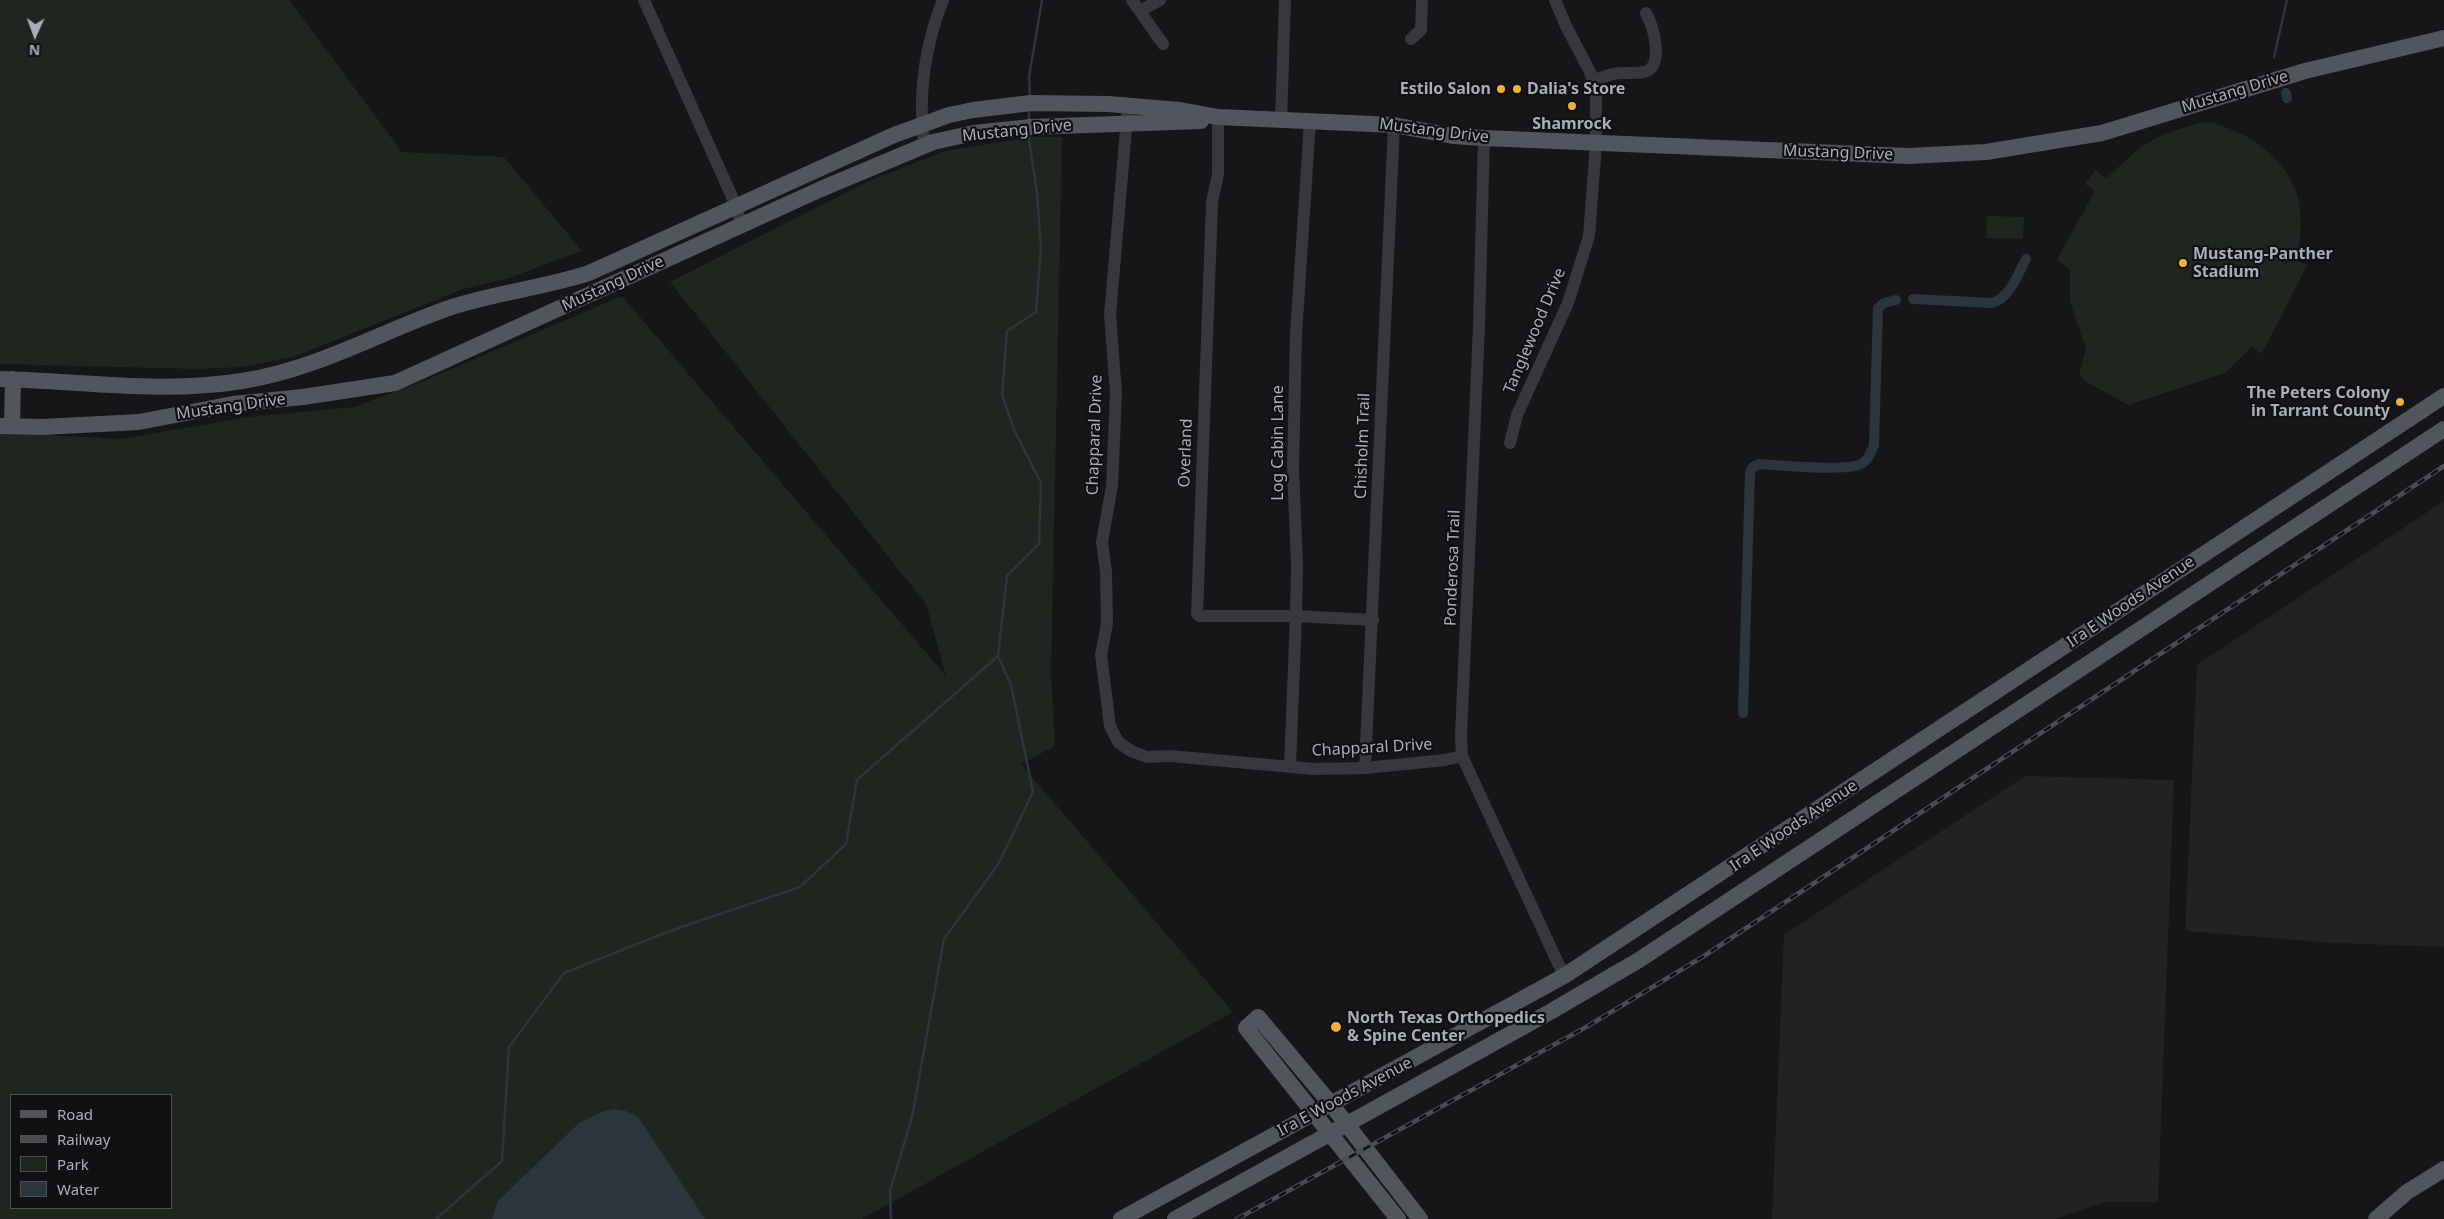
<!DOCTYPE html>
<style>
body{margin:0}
#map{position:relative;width:2444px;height:1219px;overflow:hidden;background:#161618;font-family:"Noto Sans",sans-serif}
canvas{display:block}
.legend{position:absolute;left:10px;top:1094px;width:162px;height:115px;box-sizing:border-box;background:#111113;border:1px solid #4d4f55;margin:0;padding:6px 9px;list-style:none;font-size:15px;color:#a8adb8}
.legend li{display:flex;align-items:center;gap:10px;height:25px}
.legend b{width:25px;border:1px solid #4d4f55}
.north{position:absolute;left:10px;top:10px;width:50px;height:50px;-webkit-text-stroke:4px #111113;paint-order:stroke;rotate:182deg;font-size:14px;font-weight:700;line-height:20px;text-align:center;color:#a8adb8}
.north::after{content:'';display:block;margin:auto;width:18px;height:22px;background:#a8adb8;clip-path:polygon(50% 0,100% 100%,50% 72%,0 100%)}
</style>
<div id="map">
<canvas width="2444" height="1219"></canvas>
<ul class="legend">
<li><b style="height:6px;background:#53555c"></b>Road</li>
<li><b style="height:6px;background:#4a4c52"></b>Railway</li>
<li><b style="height:14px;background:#1e261f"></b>Park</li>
<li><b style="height:14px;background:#2c353c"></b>Water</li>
</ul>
<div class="north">N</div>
</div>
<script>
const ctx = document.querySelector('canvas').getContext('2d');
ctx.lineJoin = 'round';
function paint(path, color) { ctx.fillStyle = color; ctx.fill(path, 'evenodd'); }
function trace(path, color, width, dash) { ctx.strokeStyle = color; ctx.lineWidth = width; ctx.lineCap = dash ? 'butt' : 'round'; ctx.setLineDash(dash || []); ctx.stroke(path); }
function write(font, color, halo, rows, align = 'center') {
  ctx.font = font + ' "Noto Sans",sans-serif'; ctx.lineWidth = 4.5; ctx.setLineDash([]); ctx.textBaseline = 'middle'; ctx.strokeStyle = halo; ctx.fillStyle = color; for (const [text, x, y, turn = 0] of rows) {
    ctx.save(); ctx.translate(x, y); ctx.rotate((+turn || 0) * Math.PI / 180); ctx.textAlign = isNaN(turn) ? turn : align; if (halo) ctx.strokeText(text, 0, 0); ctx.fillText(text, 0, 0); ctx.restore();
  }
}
const built = new Path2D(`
 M2444,501v446l-109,-4 -150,-12 12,-266z
 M2025,776l149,4 -16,422h-53l-50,17h-283l12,-284z`);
const green = new Path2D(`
 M0,0h289l113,152 102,5 78,94 -73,27 -46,11 -170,68 -51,10 -44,2 -198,-5z
 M2206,122c42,7 88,41 94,85 2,18 -1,37 -2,54l9,4 -45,89 -10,-7 -27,26 -97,32 -41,-23 -8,-7 7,-26 -16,-47v-32l-13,-11 38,-68 -10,-7 10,-14 12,8c36,-35 49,-45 99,-56z
 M1032,137h30l-11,536 4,73 -34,18 212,248 -371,207h-862v-786l121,6 127,-22 106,-10 72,-27 196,-84 324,380 -20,-72 -256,-322 199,-101 76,-30zM11,1095h160v113h-160z
 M1987,216l37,1 -1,22 -37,-1z`);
const water = new Path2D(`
 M615,1109l11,2 12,6 67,102h-213l6,-18 81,-78 25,-12z`);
const stream = new Path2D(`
 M2274,57l13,-57
 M1030,97l-1,-20 13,-77
 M1029,122v-12
 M436,1219l66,-58 7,-114 55,-74 103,-41 133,-45 46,-43 11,-64 141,-124 9,-80 32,-32 2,-61 -26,-51 -13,-37 5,-64 29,-19 5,-66 -4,-53 -9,-60
 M891,1219l-1,-28 22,-74 32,-178 55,-76 34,-71 -22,-107 -13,-29`);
const canal = new Path2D(`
 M2286,93l1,5
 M1913,299l79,4c18,-5 26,-29 34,-44
 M1743,713l7,-241 3,-5 6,-3c19,1 88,8 102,0 7,-3 10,-12 13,-19l4,-137 6,-5 12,-3`);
const minor = new Path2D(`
 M644,0l89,199 9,26
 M1132,0l31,44
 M1140,11l20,-11
 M1411,39l10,-9 1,-30
 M1593,81c9,-4 17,-7 27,-8 19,-1 36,5 36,-22 -1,-15 -3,-24 -10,-38
 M1128,106l-18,209 6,78 -4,93 -10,56 4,30 1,51 -6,32 9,71 8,16 13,9 16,6 23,-1 144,13 51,-1 80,-8 17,-4
 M1218,117v57l-6,28 -15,412 2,2h97l77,4
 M1281,120l4,-120
 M1484,138l-5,188 -18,410 1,20 102,220
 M924,145c-6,-50 0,-97 19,-145
 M1510,443l7,-28 51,-112 21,-67 7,-92v-54l-6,-18 -24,-46 -11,-26
 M1290,766l6,-150 1,-51 -4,-96 3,-134 14,-214
 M1365,768l29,-643`);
const major = new Path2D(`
 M0,379c82,2 160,15 242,2 73,-11 138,-49 207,-73 44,-15 94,-20 140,-35l305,-138 55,-20 24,-5 58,-7 77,1 72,6 38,7 176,8 59,11 31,2 425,18 77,-4 116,-19 203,-62 139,-33
 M0,426l43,1 96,-5 94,-18 70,-7 92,-14 426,-194 112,-47 41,-9 57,-6 170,-6
 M12,426l1,-47
 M1121,1219l443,-243 880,-580
 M1175,1219l375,-207 89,-52 805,-531
 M1398,1219l-152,-191 12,-11 73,87 89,115
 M2376,1219l31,-27 37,-23`);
const rail = new Path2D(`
 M1237,1219l351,-193 116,-70 740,-490`);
const markers = [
 [1501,89,5,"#f2b134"],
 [1517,89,5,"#f2b134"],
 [1572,106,5,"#f2b134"],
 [2183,263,5,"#f2b134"],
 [2400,402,5,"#f2b134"],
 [1336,1027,6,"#f2b134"]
];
const poiNames = [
 ["Estilo Salon",1491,89,"right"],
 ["Dalia's Store",1527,89],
 ["Shamrock",1572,124,"center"],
 ["Mustang-Panther",2193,254],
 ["Stadium",2193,272],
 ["The Peters Colony",2390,393,"right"],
 ["in Tarrant County",2390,411,"right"],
 ["North Texas Orthopedics",1347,1018],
 ["& Spine Center",1347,1036]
];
const streetNames = [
 ["Mustang Drive",2235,92,-17],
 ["Mustang Drive",1017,131,-6],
 ["Mustang Drive",1434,131,7],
 ["Mustang Drive",1838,153,2],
 ["Mustang Drive",613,284,-25],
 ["Tanglewood Drive",1535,331,-67],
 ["Mustang Drive",231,407,-8],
 ["Chapparal Drive",1095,435,-88],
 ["Log Cabin Lane",1278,443,-90],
 ["Chisholm Trail",1363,446,-88],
 ["Overland",1186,453,-88],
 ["Ponderosa Trail",1453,568,-88],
 ["Ira E Woods Avenue",2131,602,-34],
 ["Chapparal Drive",1372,748,-3],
 ["Ira E Woods Avenue",1794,826,-34],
 ["Ira E Woods Avenue",1345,1097,-28]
];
paint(built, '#222225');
paint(green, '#1e261f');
paint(water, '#2c353c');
trace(stream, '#2c353c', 2.5);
trace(canal, '#2c353c', 10);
trace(minor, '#37383d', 12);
trace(major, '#53555c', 16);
trace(rail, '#4a4c52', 4.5);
trace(rail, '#111113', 2.5, [8]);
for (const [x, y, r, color] of markers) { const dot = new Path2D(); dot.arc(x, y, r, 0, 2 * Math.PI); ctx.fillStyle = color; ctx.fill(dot); trace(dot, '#111113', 2); }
write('bold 16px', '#a8adb8', '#111113', poiNames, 'left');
write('16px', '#a8adb8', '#111113', streetNames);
</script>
